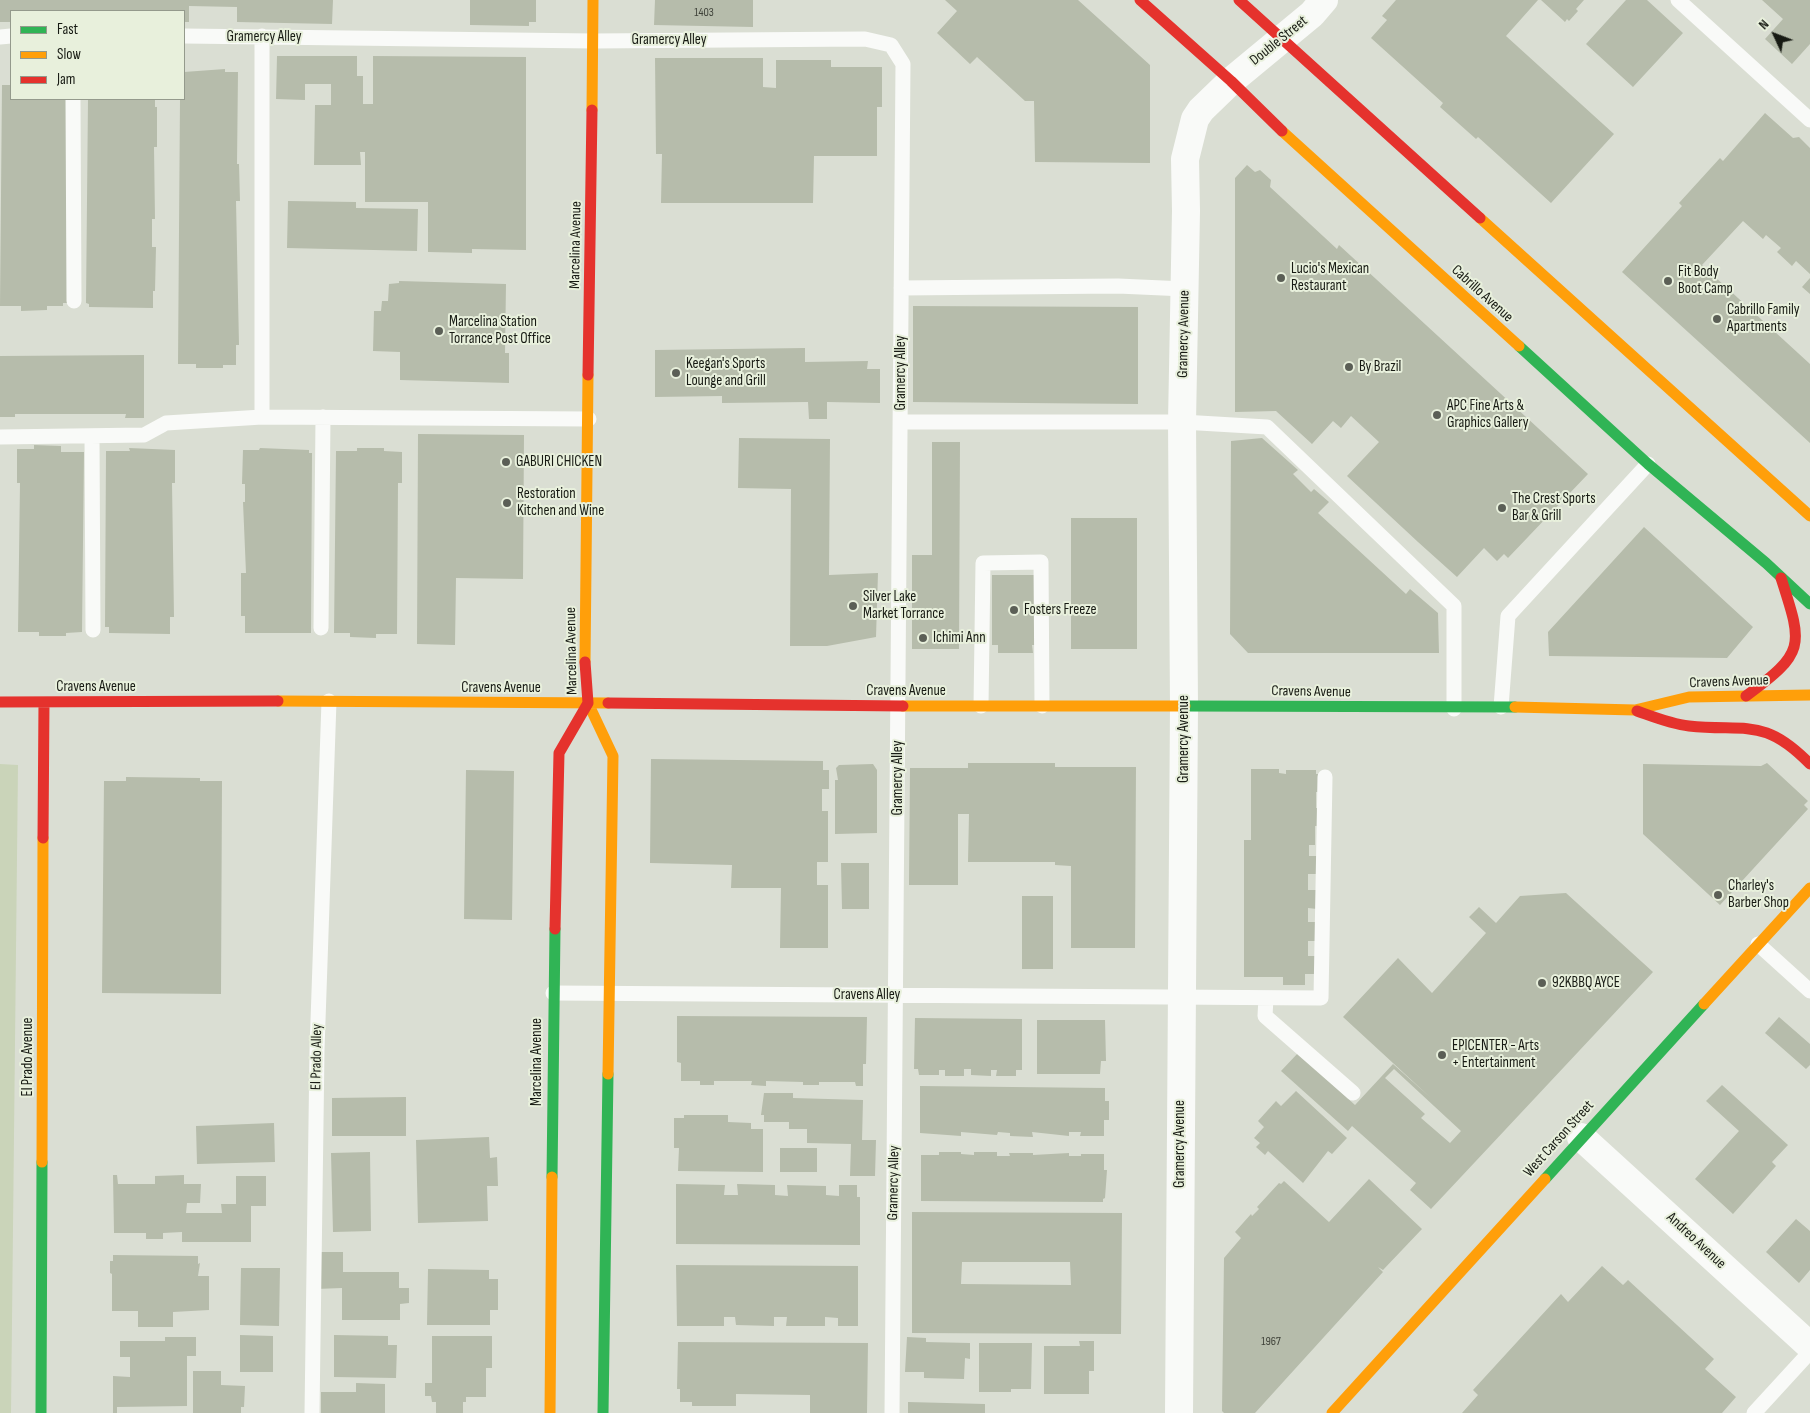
<!DOCTYPE html>
<style>
body{margin:0}
#map{position:relative;width:1810px;height:1413px;overflow:hidden;background:#daded3;font-family:"Sofia Sans Condensed",sans-serif}
canvas{display:block}
.legend{position:absolute;left:10px;top:10px;width:175px;height:90px;box-sizing:border-box;background:#e8f0dc;border:1px solid #949a8c;margin:0;padding:6px 9px;list-style:none;font-size:15px;color:#171a13}
.legend li{display:flex;align-items:center;gap:10px;height:25px}
.legend b{width:25px;border:1px solid #949a8c}
.north{position:absolute;left:1750px;top:10px;width:50px;height:50px;-webkit-text-stroke:4px #e8f0dc;paint-order:stroke;rotate:313deg;font-size:14px;font-weight:700;line-height:20px;text-align:center;color:#171a13}
.north::after{content:'';display:block;margin:auto;width:18px;height:22px;background:#171a13;clip-path:polygon(50% 0,100% 100%,50% 72%,0 100%)}
</style>
<div id="map">
<canvas width="1810" height="1413"></canvas>
<ul class="legend">
<li><b style="height:6px;background:#30b455"></b>Fast</li>
<li><b style="height:6px;background:#ff9f0a"></b>Slow</li>
<li><b style="height:6px;background:#e5322d"></b>Jam</li>
</ul>
<div class="north">N</div>
</div>
<script>
const ctx = document.querySelector('canvas').getContext('2d');
ctx.lineJoin = 'round';
function paint(path, color) { ctx.fillStyle = color; ctx.fill(path, 'evenodd'); }
function trace(path, color, width, dash) { ctx.strokeStyle = color; ctx.lineWidth = width; ctx.lineCap = dash ? 'butt' : 'round'; ctx.setLineDash(dash || []); ctx.stroke(path); }
function write(font, color, halo, rows, align = 'center') {
  ctx.font = font + ' "Sofia Sans Condensed",sans-serif'; ctx.lineWidth = 4; ctx.setLineDash([]); ctx.textBaseline = 'middle'; ctx.strokeStyle = halo; ctx.fillStyle = color; for (const [text, x, y, turn = 0] of rows) {
    ctx.save(); ctx.translate(x, y); ctx.rotate((+turn || 0) * Math.PI / 180); ctx.textAlign = isNaN(turn) ? turn : align; if (halo) ctx.strokeText(text, 0, 0); ctx.fillText(text, 0, 0); ctx.restore();
  }
}
const green = new Path2D(`
 M0,764l18,1 -7,648h-11z`);
const building = new Path2D(`
 M0,0h333l-1,24 -95,-2v-15l-48,-1v16h-5v-11h-173v11h-11z
 M470,0h66v22h-7v4l-59,-1z
 M655,0h98v27l-99,-2z
 M945,0h133l72,65v98l-115,-1 -1,-61h-9l-48,-44 -7,7 -33,-31 20,-22z
 M1396,0h142l-32,36 108,98 -63,69 -73,-66 -2,2 -36,-32 3,-4 -72,-65 16,-18 -5,-4z
 M1541,0h43l-8,9 2,2 -9,10 -2,-2 -2,3z
 M1626,0h21l36,33 -50,54 -47,-43z
 M1762,0h48v44l-18,20 -27,-25 18,-20z
 M277,56h80v20h6v28h10v-48l153,1v193l-54,-1v4l-44,-1v-50h-63v-50h-5l1,13h-47l1,-60h16v-21h-26v16l-29,-1z
 M655,58h108v29l13,1v-28h55v7h51v40h-5v49h-63l-1,47h-152l1,-49h-6z
 M225,69v3h13l-1,92h2l1,37h-4l3,144h-3v20h-13v3h-27v-4h-18l2,-265h4v-27z
 M2,85h9v14h56v204h-4v3h-16v4l-26,1v-5h-21z
 M88,99h67v8h2v40h-3l1,72h-3v28h4l-1,44h-2v17l-64,-1v-3l-3,-1z
 M1765,113l28,25 6,-1 11,11v126l-14,-13 -4,5 -15,-14 4,-4 -15,-13 -3,4 -20,-18 -41,44 108,99v79l-188,-171 60,-66 -3,-3 41,-45 3,3z
 M1247,165l8,7 5,-2 11,10 -1,7 67,62 2,-4 249,229 -80,84 -4,-4 -7,7 -13,-13 -27,29 -39,-35 -71,-66 32,-34 -28,-26 -10,12 -8,-7 -21,23 -36,-33 -41,1v-234z
 M288,201l68,1v6l62,1 -1,42 -130,-3z
 M1810,278v16l-8,-7z
 M399,281l107,3 -1,69h4v30l-109,-3v-28l-27,-1 1,-40h7l1,-10h6l1,-17 10,-1z
 M913,306l225,1v97l-225,-2z
 M805,348v14l63,-1 -1,8h13v34l-53,-1v17h-18l-1,-17 -86,1v-7l-67,1v-47z
 M144,355v63h-19l1,-4h-111v3h-15v-61z
 M418,434l106,1 -1,144 -67,-1 -1,67 -38,-1z
 M739,438l91,1 -1,136 49,-2 -2,64 -49,9h-37l1,-157 -53,-1z
 M1262,438l36,32 -5,4 18,18 3,-3 15,13 -11,11 88,81 4,-5 28,24 1,40h-191l-18,-19 1,-193z
 M932,442h28l-1,207h-47v-94h20z
 M34,445l27,1v6h23l-2,180 -16,1v3h-27v-4h-21l2,-149h-3v-34h17z
 M129,448l46,2v33h-3l2,134h-4v17l-61,-1v-6h-4l1,-176h24z
 M260,448l49,2v3h3l-1,180h-66v-17h-4v-43h5l-3,-71h2v-18h-3l1,-34h16z
 M357,448h27v3l18,1v31h-4l-1,151h-21v4l-26,-1v-4h-16l2,-182h21z
 M1071,518h66v131h-66z
 M1644,527l109,100 -26,31 -178,-2 -1,-24z
 M992,575h45v70h-5l1,8h-35v-8h-6z
 M651,759l172,2v9h6v19h-7v22h6v51h-11v23h11v63h-48l1,-60h-50l1,-23 -82,-2z
 M968,763h87v4h81l-1,181h-64v-82l-16,-1v-3h-87l1,-48h-11v71h-49l1,-117h58z
 M1767,763l41,38 -4,4 4,4 -88,96 -77,-71v-70l118,2z
 M873,764l4,6v63l-42,1v-54h3l-2,-12 3,-3z
 M1251,769h28v4l7,1v-4h30v4h7l-1,18h-6v16h7v18h-8v19h-6v11h8v18h-9v16h9v19l-9,-1v14h9v19h-9v15h8l-1,18h-10v11h-22v-8h-39v-137h7z
 M466,770l48,1 -2,149 -48,-1z
 M126,777l74,1v3h22l-1,213 -119,-1 2,-212h22z
 M841,863h28v46h-27z
 M1566,893l87,79 -222,237 -21,-19 6,-7 -64,-57 -4,5 -67,-60 17,-18 57,52 38,-41 38,34 -88,-81 55,-59 34,35 54,-60 -17,-16 10,-10 17,16 24,-27zM1394,1069l67,62 -11,12 -29,-25 4,-4 -40,-36z
 M1022,896h31v73h-31z
 M677,1016l190,1 -1,47h-3v22h-7l-1,-4h-36v3h-16v-3l-37,-1v5l-15,-1 1,-4h-38v4h-14v-4h-19v-18l-4,-1z
 M1779,1017l31,27v21l-4,4 -41,-36z
 M915,1018l107,1v51h-6v6h-20l1,-6h-6v6l-20,-1v-6h-7v7h-19v-6h-6v5h-20l-1,-6h-4z
 M1037,1020h68l1,41h-5l-1,13h-63z
 M1722,1085l66,60 -16,17 4,4 -43,48 -38,-35 44,-48 -33,-30z
 M920,1086l185,2v13h4v19h-5v16h-24l1,-4h-12v4l-37,-4 1,5 -23,-1v-3l-12,-1 -1,3 -36,-3v4l-41,-3z
 M1296,1091l51,47 -15,16 -4,-3 -25,32 -35,-32 -3,4 -9,-8 4,-4 -6,-5 10,-11 -6,-6 18,-20 5,5z
 M764,1093h29v5l70,2 -1,40h14l-1,36h-25l1,-32 -44,-1v-14h-18v-7h-25v-7h-3z
 M406,1097v39h-74v-38z
 M684,1115h44v7l23,1v6h12v43l-85,-1 1,-23h-5v-30h10z
 M274,1123l1,39 -78,2 -1,-38z
 M489,1137l1,21 7,-1 1,29h-11l1,35 -70,2 -2,-83z
 M780,1148h37v24h-37z
 M370,1152l1,79 -38,1 -2,-79z
 M939,1152h22v2l13,1v-3h23v4h13l-1,-3h24v2l36,-2v3h12v-2h23v16h3l-2,28 -2,1v3l-182,-1v-46h18z
 M113,1175h4l1,9h37v-8l29,-1v9h17l-1,19h-13l-1,10h36l-1,-9h15v-28h30v30h-15v36h-69v-10l-19,1v6h-17v-6h-32z
 M1369,1179l53,50 -39,41 -5,-3 5,5 -128,141h-31l-2,-2 2,-153 17,-20 -6,-6 16,-18 1,2 7,-7 -2,-2 22,-24 2,1 3,-3 45,41z
 M676,1184l49,1 -1,10h14l-1,-11 38,1v10l13,1 -1,-11 39,1v9l13,1v-11h18v12h3v48l-184,-1z
 M912,1212l210,1 -1,121 -209,-1zM962,1262h108l1,23 -110,-1z
 M1796,1219l14,12v39l-11,13 -33,-31z
 M316,1252h27v20h56v16h10v15l-9,1v16h-58v-32l-26,1z
 M113,1255l85,1v8l2,-1 -2,13h11v34l-36,2v15h-35v-16h-26v-37l-2,-1v-12h3z
 M676,1265l182,1v60h-20v-8l-13,-1v9h-39l1,-9h-13v9l-38,-1 -1,-8h-11v9h-47z
 M1602,1266l21,19 5,-5 86,79 -9,10 31,28 -14,16h-260l16,-18 -5,-5 88,-96 7,8z
 M241,1268h39l-1,58 -39,-1z
 M428,1269l61,1v9h9v31h-8v15h-63z
 M240,1335l33,1v36h-33z
 M334,1335l54,1v9h9l-1,33 -62,-1z
 M432,1336h60v32h-6v29h-20v5h-3v11h-27v-11h-4l-1,-6h-6v-13h7z
 M165,1337h31v19h-9v50l-70,1v6h-4v-37l17,1v-20h-10v-16h45z
 M907,1337l19,1v4l44,1v16l-5,-1 -1,21 -40,-1v-6h-19z
 M1079,1341h15v30h-5v23h-45v-48h36z
 M678,1342l190,1 -1,70h-57v-18l-74,-1v12h-44v-4h-12v-13h-3z
 M979,1343h53l-1,46h-20v3h-32z
 M193,1371h28v14l24,1 -1,21h-3v6h-48z
 M356,1383l29,1v29h-64v-21h35z
 M908,1402l77,2v9h-77z`);
const lane = new Path2D(`
 M1678,0l132,120
 M184,36l409,5 272,-2 26,6 12,19 -11,1349
 M262,36v381l327,2
 M0,37l11,-1
 M73,99l1,202
 M901,288l217,-2 67,3
 M900,422h282l85,5 187,179v103
 M92,436l1,194
 M0,437l144,-2 22,-12 96,-6
 M321,628l2,-211
 M981,706l2,-143 58,-1 1,144
 M1501,707l7,-91 140,-152
 M1758,944l52,47
 M553,993l768,5 4,-221
 M1266,998l-1,18 88,77
 M312,1413l5,-363 12,-349
 M1754,1413l56,-61`);
const street = new Path2D(`
 M1581,1137l229,209
 M1179,1413l5,-707 -2,-284 4,-211 -1,-52 10,-40 6,-9 30,-29 81,-67 12,-14`);
const fast = new Path2D(`
 M1519,346l129,118 118,99 44,41
 M1185,706l330,1
 M552,1177l3,-248
 M1545,1179l159,-175
 M41,1413l1,-251
 M603,1413l5,-339`);
const slow = new Path2D(`
 M592,110l1,-110
 M1282,131l237,215
 M1480,218l330,298
 M585,662l3,-287
 M278,701l330,2
 M588,703l25,53 -5,318
 M903,706h282
 M1515,707l120,3 54,-13 121,-2
 M1704,1004l106,-116
 M42,1162l1,-324
 M550,1413l2,-236
 M1332,1413l213,-234`);
const jam = new Path2D(`
 M1140,0l91,81 51,50
 M1239,0l241,218
 M588,375l4,-265
 M1746,696c60,-44 57,-50 35,-118
 M0,702l278,-1
 M608,703l295,3
 M1637,711c17,6 34,13 52,15 58,6 75,-9 121,38
 M43,838l1,-136
 M555,929l4,-176 29,-50 -3,-41`);
const markers = [
 [1281,278,5,"#5b5f56"],
 [1668,281,5,"#5b5f56"],
 [1717,319,5,"#5b5f56"],
 [439,331,5,"#5b5f56"],
 [1349,367,5,"#5b5f56"],
 [676,373,5,"#5b5f56"],
 [1437,415,5,"#5b5f56"],
 [506,462,5,"#5b5f56"],
 [507,503,5,"#5b5f56"],
 [1502,508,5,"#5b5f56"],
 [853,606,5,"#5b5f56"],
 [1014,610,5,"#5b5f56"],
 [923,638,5,"#5b5f56"],
 [1718,895,5,"#5b5f56"],
 [1542,983,5,"#5b5f56"],
 [1442,1055,5,"#5b5f56"]
];
const numberNames = [
 ["1403",704,13],
 ["1967",1271,1342]
];
const streetNames = [
 ["Gramercy Alley",264,37],
 ["Gramercy Alley",669,40],
 ["Double Street",1279,41,-39],
 ["Marcelina Avenue",576,245,-89],
 ["Cabrillo Avenue",1482,294,42],
 ["Gramercy Avenue",1184,334,-89],
 ["Gramercy Alley",901,373,-90],
 ["Marcelina Avenue",572,651,-91],
 ["Cravens Avenue",1729,682,-2],
 ["Cravens Avenue",96,687],
 ["Cravens Avenue",501,688],
 ["Cravens Avenue",906,691],
 ["Cravens Avenue",1311,692,1],
 ["Gramercy Avenue",1184,739,-90],
 ["Gramercy Alley",898,778,-90],
 ["Cravens Alley",867,995],
 ["El Prado Avenue",28,1057,-90],
 ["El Prado Alley",317,1057,-89],
 ["Marcelina Avenue",537,1062,-90],
 ["West Carson Street",1559,1139,-48],
 ["Gramercy Avenue",1180,1144,-90],
 ["Gramercy Alley",894,1183,-89],
 ["Andreo Avenue",1696,1241,43]
];
const poiNames = [
 ["Lucio's Mexican",1291,269],
 ["Restaurant",1291,286],
 ["Fit Body",1678,272],
 ["Boot Camp",1678,289],
 ["Cabrillo Family",1727,310],
 ["Apartments",1727,327],
 ["Marcelina Station",449,322],
 ["Torrance Post Office",449,339],
 ["Keegan's Sports",686,364],
 ["Lounge and Grill",686,381],
 ["By Brazil",1359,367],
 ["APC Fine Arts &",1447,406],
 ["Graphics Gallery",1447,423],
 ["GABURI CHICKEN",516,462],
 ["Restoration",517,494],
 ["Kitchen and Wine",517,511],
 ["The Crest Sports",1512,499],
 ["Bar & Grill",1512,516],
 ["Silver Lake",863,597],
 ["Market Torrance",863,614],
 ["Fosters Freeze",1024,610],
 ["Ichimi Ann",933,638],
 ["Charley's",1728,886],
 ["Barber Shop",1728,903],
 ["92KBBQ AYCE",1552,983],
 ["EPICENTER - Arts",1452,1046],
 ["+ Entertainment",1452,1063]
];
paint(green, '#cad4b9');
paint(building, '#b6bcab');
trace(lane, '#f9faf8', 15);
trace(street, '#f9faf8', 28);
trace(fast, '#30b455', 11);
trace(slow, '#ff9f0a', 11);
trace(jam, '#e5322d', 11);
for (const [x, y, r, color] of markers) { const dot = new Path2D(); dot.arc(x, y, r, 0, 2 * Math.PI); ctx.fillStyle = color; ctx.fill(dot); trace(dot, '#e8f0dc', 2); }
write('12px', '#3f4239', null, numberNames);
write('15px', '#171a13', '#e8f0dc', streetNames);
write('15px', '#171a13', '#e8f0dc', poiNames, 'left');
</script>
